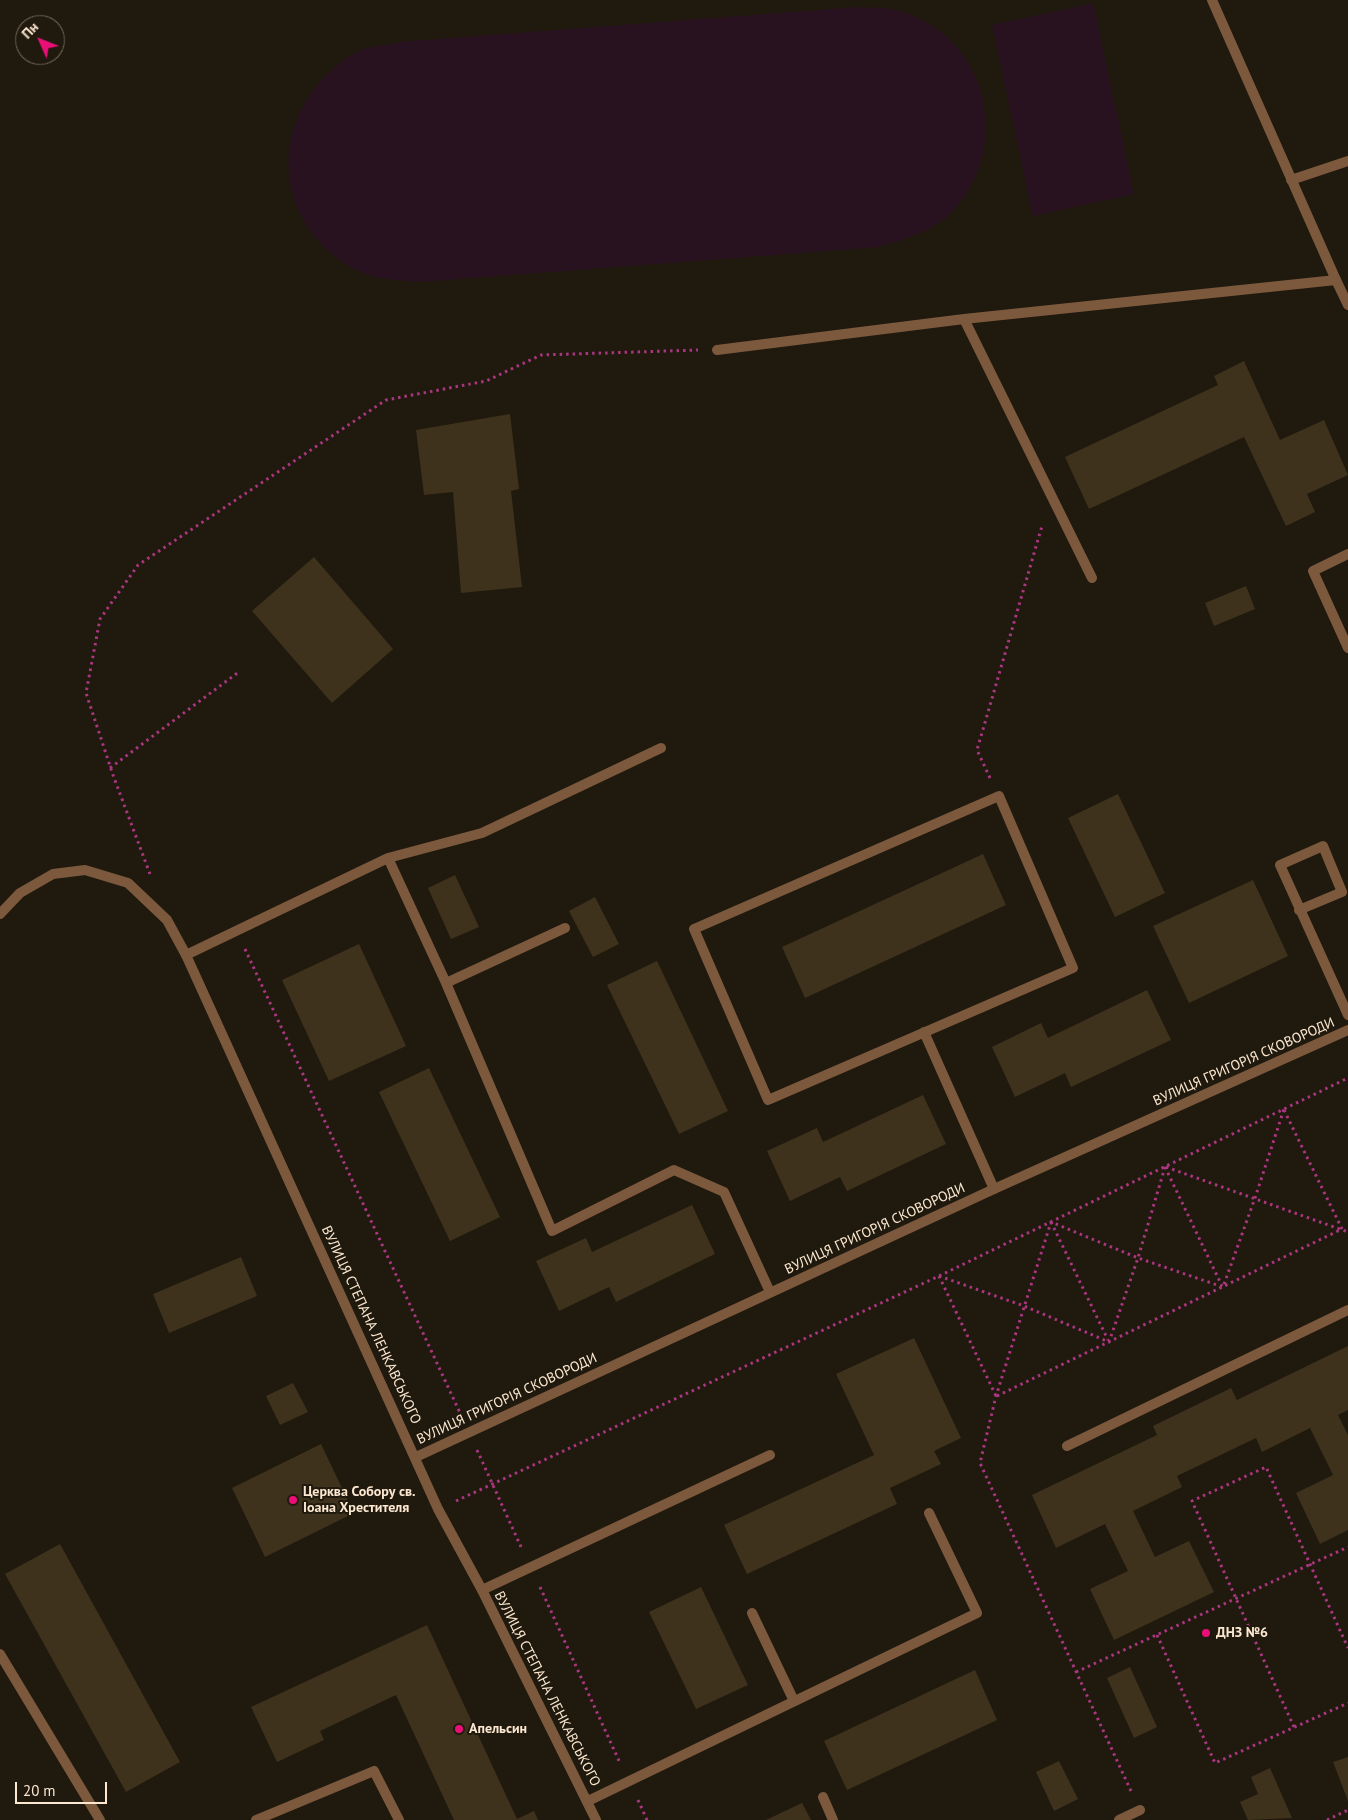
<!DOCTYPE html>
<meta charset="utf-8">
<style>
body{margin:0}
#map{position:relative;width:1348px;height:1820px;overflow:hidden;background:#20190e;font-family:"PT Sans",sans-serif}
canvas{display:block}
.north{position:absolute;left:15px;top:15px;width:50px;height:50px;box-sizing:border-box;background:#20190e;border:1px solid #786c5c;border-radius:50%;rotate:314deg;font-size:14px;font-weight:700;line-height:20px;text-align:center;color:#fce8d0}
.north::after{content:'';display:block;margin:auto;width:18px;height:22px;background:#e90f77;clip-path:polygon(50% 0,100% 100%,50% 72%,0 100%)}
.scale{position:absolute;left:15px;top:1782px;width:92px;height:22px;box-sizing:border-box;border:2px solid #fce8d0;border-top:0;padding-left:6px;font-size:15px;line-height:18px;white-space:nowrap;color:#fce8d0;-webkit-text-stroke:4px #20190e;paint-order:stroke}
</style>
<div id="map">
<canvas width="1348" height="1820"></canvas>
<div class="north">Пн</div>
<div class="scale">20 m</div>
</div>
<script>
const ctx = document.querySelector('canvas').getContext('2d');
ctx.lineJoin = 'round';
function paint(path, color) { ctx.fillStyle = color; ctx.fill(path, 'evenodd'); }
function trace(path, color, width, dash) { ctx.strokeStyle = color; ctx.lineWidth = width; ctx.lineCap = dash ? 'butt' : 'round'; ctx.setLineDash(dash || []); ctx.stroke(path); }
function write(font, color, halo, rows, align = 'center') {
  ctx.font = font + ' "PT Sans",sans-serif'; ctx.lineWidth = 4; ctx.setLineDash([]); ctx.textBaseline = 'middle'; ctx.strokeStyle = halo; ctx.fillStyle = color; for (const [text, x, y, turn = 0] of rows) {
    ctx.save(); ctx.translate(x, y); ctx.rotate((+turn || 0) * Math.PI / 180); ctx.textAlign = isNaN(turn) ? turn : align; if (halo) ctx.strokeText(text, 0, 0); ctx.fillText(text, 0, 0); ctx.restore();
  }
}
const green = new Path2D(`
 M1093,3l41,191 -101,22 -41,-191z
 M858,7c13,1 29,0 42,4 87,26 114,134 53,200 -20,21 -48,28 -74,36l-460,35c-25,-2 -51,-3 -73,-18 -65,-42 -76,-123 -27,-181 11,-13 27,-26 42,-33 12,-4 26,-5 38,-8z`);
const building = new Path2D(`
 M1244,361l36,79 44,-20 24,55 -41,19 8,18 -29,14 -42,-89 -155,72 -24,-52 153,-72 -4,-9z
 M510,414l9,75 -8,2 11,96 -61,6 -8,-101 -29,3 -8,-65z
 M314,557l79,92 -61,54 -80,-92z
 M1246,586l9,23 -41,17 -9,-23z
 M1118,794l47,99 -50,24 -47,-99z
 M983,854l23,51 -201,93 -23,-51z
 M455,875l24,52 -28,12 -23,-51z
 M1253,880l35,76 -99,47 -36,-77z
 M595,897l24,47 -26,13 -24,-46z
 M359,944l47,102 -77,35 -47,-101z
 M657,961l71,150 -49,23 -72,-149z
 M1147,990l24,50 -100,47 -6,-14 -50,24 -23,-50 49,-24 7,15z
 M429,1068l71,149 -50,24 -71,-149z
 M923,1095l23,49 -99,47 -7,-14 -50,24 -23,-50 50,-23 6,14z
 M692,1205l23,49 -99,48 -7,-15 -50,24 -23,-50 50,-23 6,14z
 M241,1257l16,39 -88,37 -16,-39z
 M914,1338l47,100 -27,13 7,13 -51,24 7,16 -150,70 -23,-49 150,-70 -38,-81z
 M1348,1346v64l-10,5 10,20v95l-28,14 -24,-51 37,-18 -23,-47 -48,24 -6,-14 -79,38 5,11 -49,24 22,46 34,-16 25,51 -100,48 -24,-51 38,-18 -23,-47 -49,24 -24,-53 125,-60 -4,-9 78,-38 6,12z
 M293,1383l15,29 -28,13 -14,-29z
 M321,1444l33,69 -89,44 -33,-69z
 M60,1544l120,218 -54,30 -121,-218z
 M701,1587l47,98 -52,24 -47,-97z
 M427,1625l90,194 17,-8 4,9h-84l-58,-125 -76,36 4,9 -47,22 -26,-55z
 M1130,1667l27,60 -23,11 -27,-60z
 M975,1670l22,50 -150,70 -23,-49z
 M1348,1757v44l-15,-39z
 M1059,1761l19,38 -24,12 -18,-39z
 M1270,1768l22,50 -44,2 -8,-18 18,-8 -7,-17z
 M802,1803l9,17h-45z`);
const path = new Path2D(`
 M110,768l130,-97
 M990,778l-13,-28 65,-224
 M150,874l-37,-99 -27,-82 14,-74 38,-54 248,-165 100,-19 55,-26 157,-5
 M245,949l216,466
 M1284,1110l58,119
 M1165,1167l57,119
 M1166,1167l182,65
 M1051,1222l57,118
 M939,1276l85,30 85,36 29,-84 27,-91
 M939,1276l57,120
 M997,1396l345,-167
 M477,1450l45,99
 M456,1501l483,-225 409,-198
 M540,1587l80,176
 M1157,1635l58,128 133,-60
 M1076,1672l272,-125
 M1294,1727l-102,-226 74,-34 82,181
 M1131,1791l-151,-328 16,-67 55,-174 87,36 85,29 32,-89 29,-89
 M638,1800l9,20
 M1327,1820l21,-10`);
const lane = new Path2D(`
 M1291,180l57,-19
 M717,350l247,-31
 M1348,554l-35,17 35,77
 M1092,578l-128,-259 372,-39 -124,-280
 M999,796l74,172 -305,132 -74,-171z
 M388,858l58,125 106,248 122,-61 50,22 46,100
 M1299,910l43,-18 -19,-46 -43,19 68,150
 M186,955l202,-97 94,-25 179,-85
 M446,983l119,-55
 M924,1032l70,157
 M1067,1446l281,-136
 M482,1590l288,-135
 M752,1613l42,88
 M0,1654l100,166
 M823,1797l10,23
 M588,1801l389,-188 -48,-100
 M256,1820l118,-49 25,49
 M1119,1820l21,-10`);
const street = new Path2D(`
 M1336,280l12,25
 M0,914l20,-21 33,-19 32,-4 43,13 39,37 19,35 252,554 44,81 114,230
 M416,1457l578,-268 354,-159`);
const markers = [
 [293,1500,5,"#e90f77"],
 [1206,1633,5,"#e90f77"],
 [459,1729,5,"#e90f77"]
];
const streetNames = [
 ["ВУЛИЦЯ ГРИГОРІЯ СКОВОРОДИ",1244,1062,-24],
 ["ВУЛИЦЯ ГРИГОРІЯ СКОВОРОДИ",875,1229,-25],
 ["ВУЛИЦЯ СТЕПАНА ЛЕНКАВСЬКОГО",371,1325,65],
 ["ВУЛИЦЯ ГРИГОРІЯ СКОВОРОДИ",507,1399,-25],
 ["ВУЛИЦЯ СТЕПАНА ЛЕНКАВСЬКОГО",547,1689,63]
];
const poiNames = [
 ["Церква Собору св.",303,1492],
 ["Іоана Хрестителя",303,1508],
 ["ДНЗ №6",1216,1633],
 ["Апельсин",469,1729]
];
paint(green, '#291220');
paint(building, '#3f321c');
trace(path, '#aa3680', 3, [2.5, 4]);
trace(lane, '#7c593c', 10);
trace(street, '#7c593c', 10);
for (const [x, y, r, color] of markers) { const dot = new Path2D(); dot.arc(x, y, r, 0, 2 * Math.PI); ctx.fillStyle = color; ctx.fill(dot); trace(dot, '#20190e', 2); }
write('14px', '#fce8d0', '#20190e', streetNames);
write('bold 14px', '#fce8d0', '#20190e', poiNames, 'left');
</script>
